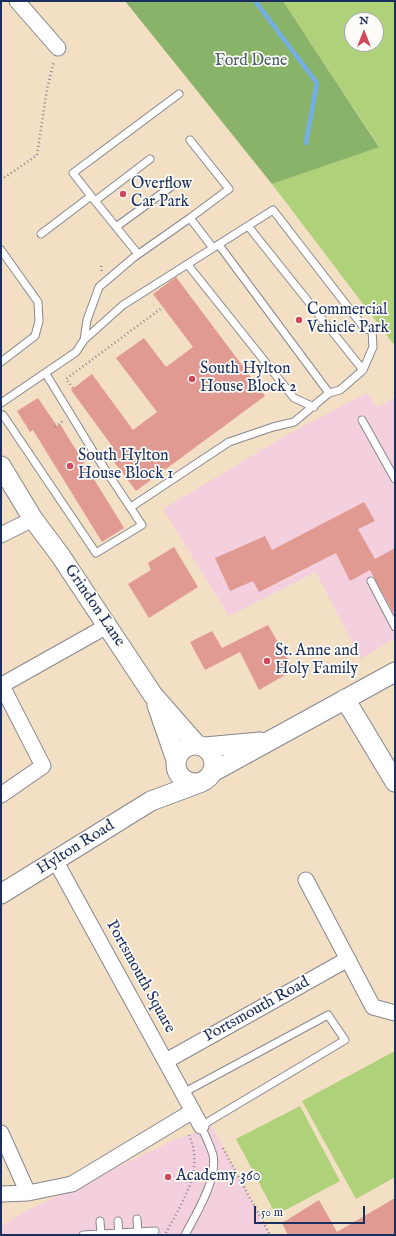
<!DOCTYPE html>
<style>
body{margin:0}
#map{position:relative;width:396px;height:1236px;overflow:hidden;background:#f3dfc3;font-family:"IM FELL English",serif}
canvas{display:block}
.frame{position:absolute;inset:0;border:2px solid #1b2f5e;pointer-events:none}
.north{position:absolute;left:344px;top:12px;width:40px;height:40px;box-sizing:border-box;background:#fdfcf7;border:1px solid #a3aaba;border-radius:50%;rotate:0deg;font-size:11px;font-weight:700;line-height:16px;text-align:center;color:#1b2f5e}
.north::after{content:'';display:block;margin:auto;width:14px;height:18px;background:#d1495b;clip-path:polygon(50% 0,100% 100%,50% 72%,0 100%)}
.scale{position:absolute;left:254px;top:1206px;width:111px;height:18px;box-sizing:border-box;border:2px solid #1b2f5e;border-top:0;padding-left:5px;font-size:12px;line-height:14px;white-space:nowrap;color:#1b2f5e;-webkit-text-stroke:3px #fdfcf7;paint-order:stroke}
</style>
<div id="map">
<canvas width="396" height="1236"></canvas>
<div class="frame"></div>
<div class="north">N</div>
<div class="scale">50 m</div>
</div>
<script>
const ctx = document.querySelector('canvas').getContext('2d');
ctx.lineJoin = 'round';
function paint(path, color) { ctx.fillStyle = color; ctx.fill(path, 'evenodd'); }
function trace(path, color, width, dash) { ctx.strokeStyle = color; ctx.lineWidth = width; ctx.lineCap = dash ? 'butt' : 'round'; ctx.setLineDash(dash || []); ctx.stroke(path); }
function write(font, color, halo, rows, align = 'center') {
  ctx.font = font + ' "IM FELL English",serif'; ctx.lineWidth = 3.5; ctx.setLineDash([]); ctx.textBaseline = 'middle'; ctx.strokeStyle = halo; ctx.fillStyle = color; for (const [text, x, y, turn = 0] of rows) {
    ctx.save(); ctx.translate(x, y); ctx.rotate((+turn || 0) * Math.PI / 180); ctx.textAlign = isNaN(turn) ? turn : align; if (halo) ctx.strokeText(text, 0, 0); ctx.fillText(text, 0, 0); ctx.restore();
  }
}
const built = new Path2D(`
 M367,393l10,14 18,-10v241l-34,21 -45,-87 -87,44 -66,-107 129,-77z
 M209,1121l61,114h-269v-9l19,-12 156,-75 19,-6z`);
const green = new Path2D(`
 M283,1h112v345l-123,-162 107,-38zM352,20h24v24h-24z
 M395,1051v126l-39,22 -54,-98z
 M300,1106l40,75 -64,34 -40,-76z`);
const forest = new Path2D(`
 M125,1h158l96,146 -107,37z`);
const stream = new Path2D(`
 M255,1l62,82 -11,60`);
const building = new Path2D(`
 M176,277l89,119 -129,95 -30,-40 6,-5 -41,-56 21,-16 41,56 24,-18 -41,-54 28,-20 22,29 27,-20 -40,-53z
 M38,398l19,28 3,-2 64,104 -22,14 -69,-112 -3,2 -13,-21z
 M364,502l11,19 -17,8 17,30 20,-11v68l-25,-46 -20,11 -14,-28 -77,39 -6,-11 -23,10 -15,-33 50,-22 7,14z
 M174,547l24,40 -49,31 -21,-34 23,-14 -3,-7z
 M268,625l26,45 -35,20 -19,-38 -35,18 -15,-28 22,-11 10,17z
 M395,1198v37h-107l-6,-12 37,-23 18,32z`);
const path = new Path2D(`
 M1,180l36,-25 10,-66 7,-28
 M101,266l1,6
 M73,388l-7,-9 97,-72
 M55,427l8,-6
 M223,1148l47,87
 M166,1233c16,-31 39,-63 23,-98`);
const service = new Path2D(`
 M190,140l39,49 -39,29
 M91,196l-18,-23 106,-79
 M95,201l55,-42
 M116,227l56,-41
 M41,234l50,-38 47,58
 M219,245l110,148 11,-3 23,-20
 M1,250l37,52 1,19 -4,15 -34,26
 M188,265l106,133 20,9
 M84,340l39,-35 150,-95 92,119 7,1 1,17 -10,23 -115,-144
 M1,403l75,-51 8,-12 3,-20 12,-33 34,-29 57,-40 23,30
 M1,416l2,-1 93,138 46,-28 -49,-74 -47,-77
 M362,420l33,59
 M131,507l98,-65 44,-15 21,-5 35,-29
 M371,581l24,46
 M183,1093l145,-78 17,25 -144,86c4,9 9,19 12,29 5,24 -17,59 -28,80
 M137,1219l1,16
 M100,1221l1,14
 M118,1221l1,14
 M83,1235l72,-4`);
const minor = new Path2D(`
 M17,1l41,47
 M1,535l32,-16
 M1,684l42,82 -42,29
 M2,685l105,-59
 M55,860l146,266
 M306,880l67,127 22,6
 M166,1061l182,-102
 M1,1133l27,60
 M1,1194l27,-1 44,-9 121,-73`);
const tertiary = new Path2D(`
 M1,466l32,53 27,36 93,140 43,49
 M345,699l50,83
 M157,705l19,55
 M176 764a19 19 0 1 1 38 0a19 19 0 1 1-38 0Z
 M205,747l55,-5
 M211,773l184,-101
 M1,894l150,-93 51,-19`);
const markers = [
 [123,194,4,"#d1495b"],
 [299,320,4,"#d1495b"],
 [192,379,4,"#d1495b"],
 [70,466,4,"#d1495b"],
 [267,661,4,"#d1495b"],
 [168,1177,4,"#d1495b"]
];
const parkNames = [
 ["Ford Dene",251,62]
];
const poiNames = [
 ["Overflow",131,185],
 ["Car Park",131,203],
 ["Commercial",307,311],
 ["Vehicle Park",307,329],
 ["South Hylton",200,370],
 ["House Block 2",200,388],
 ["South Hylton",78,457],
 ["House Block 1",78,475],
 ["St. Anne and",275,652],
 ["Holy Family",275,670],
 ["Academy 360",176,1177]
];
const streetNames = [
 ["Grindon Lane",94,606,56],
 ["Hylton Road",76,848,-32],
 ["Portsmouth Square",140,977,61],
 ["Portsmouth Road",257,1010,-29]
];
paint(built, '#f4cfdd');
paint(green, '#aed17a');
paint(forest, '#8ab36a');
trace(stream, '#73aee4', 4.5);
paint(building, '#e09a92');
trace(service, '#878790', 9);
trace(minor, '#878790', 17);
trace(tertiary, '#878790', 21);
trace(path, '#878790', 2.5, [1, 3]);
trace(service, '#fff', 7);
trace(minor, '#fff', 15);
trace(tertiary, '#fff', 19);
for (const [x, y, r, color] of markers) { const dot = new Path2D(); dot.arc(x, y, r, 0, 2 * Math.PI); ctx.fillStyle = color; ctx.fill(dot); trace(dot, '#fdfcf7', 1.5); }
write('16px', '#476066', '#fdfcf7', parkNames);
write('16px', '#1b2f5e', '#fdfcf7', poiNames, 'left');
write('16px', '#1b2f5e', '#fdfcf7', streetNames);
</script>
